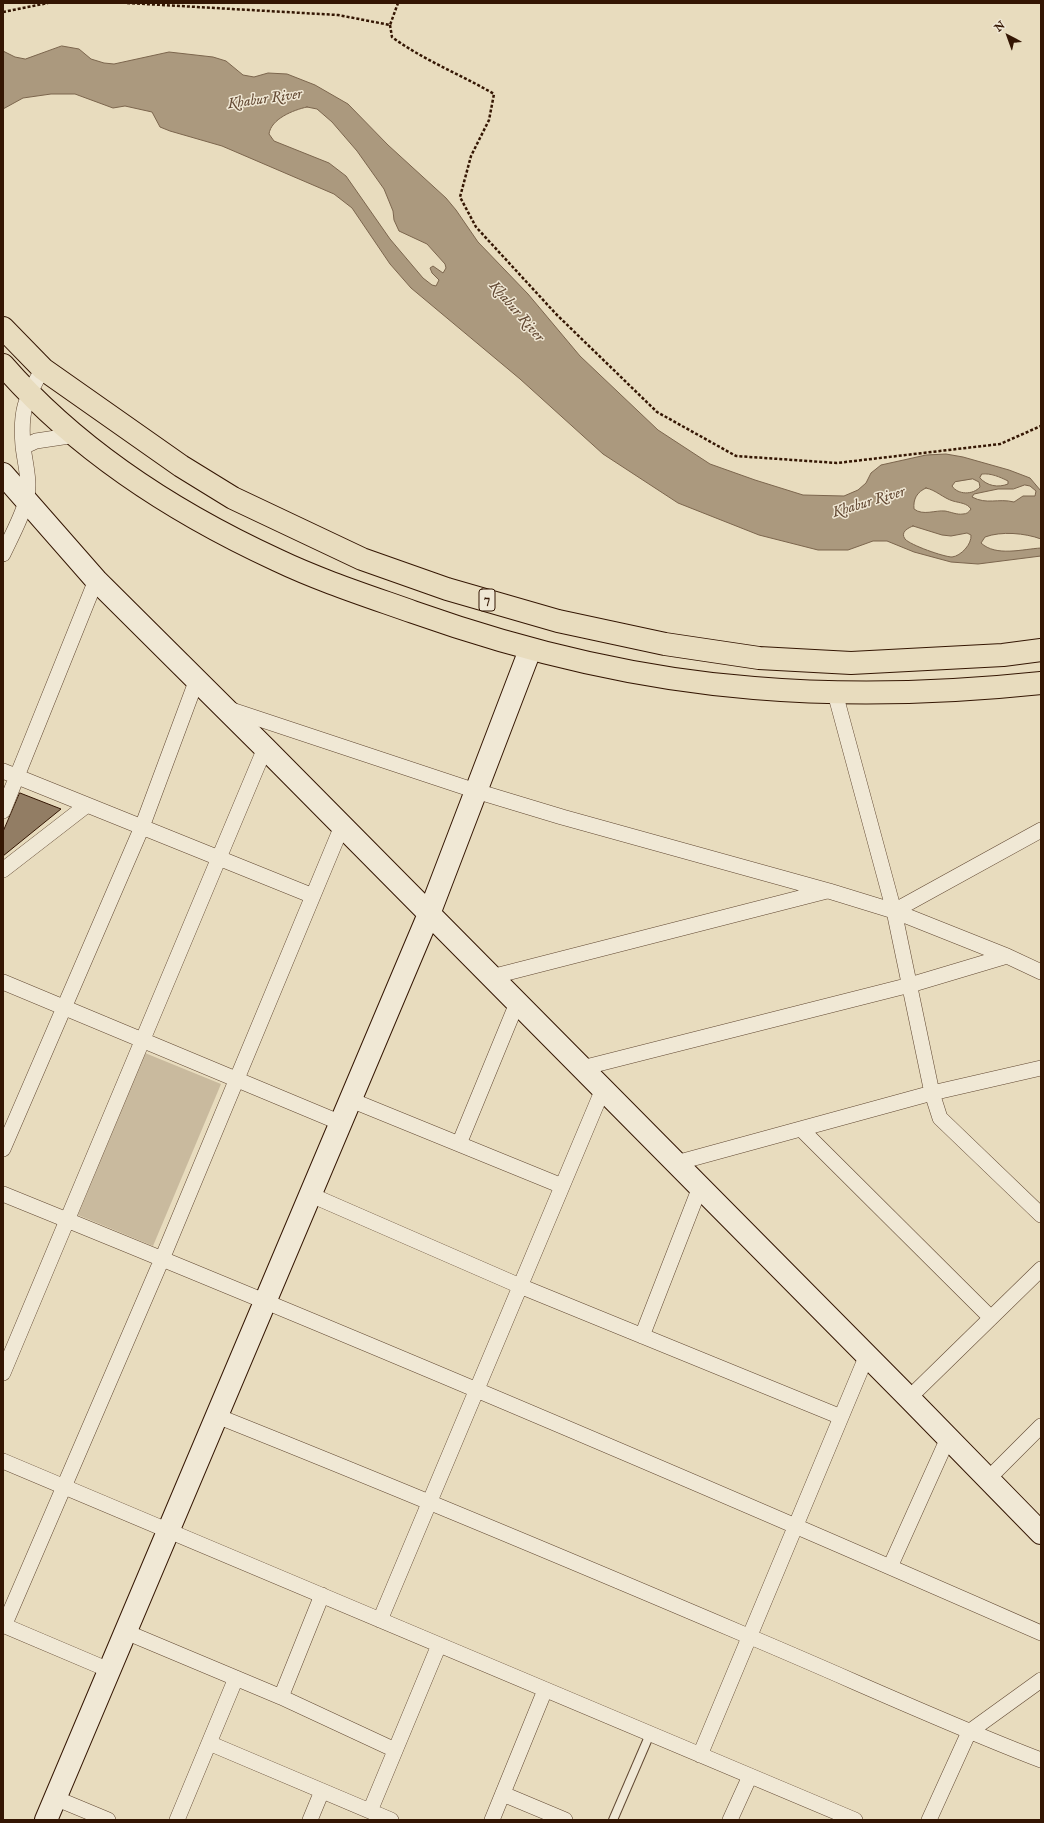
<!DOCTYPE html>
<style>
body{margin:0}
#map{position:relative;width:1044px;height:1823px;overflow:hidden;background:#e8dcbe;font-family:"IM FELL English",serif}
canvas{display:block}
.frame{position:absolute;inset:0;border:4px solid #341603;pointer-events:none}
.north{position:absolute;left:988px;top:16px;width:40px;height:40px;-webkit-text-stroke:3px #f0e8d5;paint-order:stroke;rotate:319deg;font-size:11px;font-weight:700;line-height:16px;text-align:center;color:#341603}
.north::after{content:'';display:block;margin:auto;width:14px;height:18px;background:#341603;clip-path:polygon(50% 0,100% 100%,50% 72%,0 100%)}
</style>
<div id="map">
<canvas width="1044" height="1823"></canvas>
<div class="frame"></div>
<div class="north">N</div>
</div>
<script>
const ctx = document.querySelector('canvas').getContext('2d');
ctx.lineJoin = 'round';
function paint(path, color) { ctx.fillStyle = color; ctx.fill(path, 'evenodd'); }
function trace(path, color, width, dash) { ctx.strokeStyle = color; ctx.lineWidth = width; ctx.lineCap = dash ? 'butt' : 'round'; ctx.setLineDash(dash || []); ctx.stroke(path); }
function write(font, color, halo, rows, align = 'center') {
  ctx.font = font + ' "IM FELL English",serif'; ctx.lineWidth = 3; ctx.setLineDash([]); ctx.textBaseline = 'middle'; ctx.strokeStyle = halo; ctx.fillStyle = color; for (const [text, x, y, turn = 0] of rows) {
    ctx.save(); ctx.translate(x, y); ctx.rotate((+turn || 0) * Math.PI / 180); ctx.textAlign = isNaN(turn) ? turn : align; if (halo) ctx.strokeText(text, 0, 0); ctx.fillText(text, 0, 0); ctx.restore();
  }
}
const green = new Path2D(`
 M145,1053l76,31 -68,162 -75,-31z`);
const water = new Path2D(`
 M62,46l17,3 12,10 13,4 10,1 55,-12 44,5 13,4 17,14 11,2 14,-4 19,1 28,11 33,19 40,41 58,53 10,12 22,32 50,52 52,62 78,74 52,34 45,16 48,15 41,1 14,-6 8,-7 5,-10 10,-8 45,-10 20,-1 17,3 46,13 21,8 11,13v48c-16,-6 -40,-8 -56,-2l-4,6c15,14 42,6 60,5v8l-63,8 -27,-2 -37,-10 -27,-11h-14l-25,9h-30l-59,-15 -81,-32 -75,-49 -83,-75 -109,-91 -21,-24 -38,-56 -18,-14 -112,-48 -52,-15 -10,-4 -8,-15 -27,-6 -12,2 -38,-14h-24l-28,4 -20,11v-58l12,6 10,2zM307,107l10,2 15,13 25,29 27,38 9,22 1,9 5,11 28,13 18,20 1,4 -3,5 -10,-7 -3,2 2,5 7,7 -3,6 -4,-1 -9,-7 -33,-39 -44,-63 -17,-13 -55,-22 -5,-7c2,-15 24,-24 38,-27zM982,474c9,-1 18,3 26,7v3c-10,4 -21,2 -28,-6zM973,479l6,3 1,5c-7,8 -22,8 -28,-1l3,-4zM1025,485l5,1 6,5 -1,5h-12l-9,6c-16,-4 -27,3 -42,-5l2,-3 24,-5h15zM926,488c10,2 17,10 27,13 7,2 14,2 18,8 -2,3 -4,5 -8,5 -6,1 -12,-2 -18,-3 -10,-1 -22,5 -31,-2 -1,-10 3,-17 12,-21zM913,526l29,9 9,1 16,-3 4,2c1,9 -10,21 -19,22 -8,0 -42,-12 -47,-18 -5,-7 3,-11 8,-13z`);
const building = new Path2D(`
 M20,793l41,16 -58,47v-24z`);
const path = new Path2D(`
 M127,3l211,12 52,10 8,-22
 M3,12l45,-9
 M390,25l2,12c31,23 68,37 102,57l-5,26 -18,36 -11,41 16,30 80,87 101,98 79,44 101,7 163,-19 41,-18`);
const lane = new Path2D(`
 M613,1820l37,-86`);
const street = new Path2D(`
 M23,447l13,-6 40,-6
 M3,554c7,-15 19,-37 23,-53 5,-18 -1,-37 -3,-55 -3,-34 2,-48 20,-77
 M835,693l59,218 38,182 8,25 101,97
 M229,709l247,82 86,26 267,74 65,20 113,45 34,16
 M3,771l310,125
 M3,811l93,-231
 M3,870l84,-65
 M894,911l147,-81
 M491,977l336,-86
 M3,982l338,141
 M582,1068l328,-83 97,-29
 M351,1100l211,86
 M801,1129l190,189
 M459,1144l58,-141
 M3,1149l139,-322 55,-148
 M676,1163l256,-70 109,-25
 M3,1194c348,141 694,288 1038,439
 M311,1195l209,91 321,131
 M642,1336l58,-149
 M3,1373l262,-625
 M909,1398l132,-129
 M217,1416c178,71 355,145 531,220 98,41 194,86 293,124
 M3,1461l852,359
 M988,1479l53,-53
 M890,1567l58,-129
 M380,1620l223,-531
 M3,1625l106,45
 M4,1626l158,-367 180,-433
 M126,1632l155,65 114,53
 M281,1697l41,-102
 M209,1743l182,77
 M700,1755l167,-400
 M503,1794l62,26
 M55,1798l53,22
 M370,1811l69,-166
 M177,1820l59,-142
 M310,1820l12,-29
 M492,1820l53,-130
 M730,1820l20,-44
 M929,1820l40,-88 72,-52`);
const secondary = new Path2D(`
 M3,474l93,106 169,168 644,650 132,135
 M46,1820l383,-906 101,-264`);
const highway = new Path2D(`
 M3,328l40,41 138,97 52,32 129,61 85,30 111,32 107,23 94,14 92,5 152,-8 38,-5
 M3,365c74,85 172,148 274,195 44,21 91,36 136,52 110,39 225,67 341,76 95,8 192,5 287,-5`);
const shields = [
 [487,600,16]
];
const shieldNames = [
 ["7",487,600]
];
const waterNames = [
 ["Khabur River",265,100,-8],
 ["Khabur River",516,312,49],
 ["Khabur River",869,503,-17]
];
paint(green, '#c9ba9e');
paint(water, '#ab997e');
trace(water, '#7b654d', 1);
paint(building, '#927d64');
trace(building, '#341603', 1);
trace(lane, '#614832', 10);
trace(street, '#614832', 16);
trace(secondary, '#341603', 24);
trace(highway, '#341603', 24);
trace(path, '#341603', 2.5, [3, 2]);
trace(lane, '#f0e8d5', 8);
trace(street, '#f0e8d5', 15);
trace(secondary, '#f0e8d5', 22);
trace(highway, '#e8dcbe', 22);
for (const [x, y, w] of shields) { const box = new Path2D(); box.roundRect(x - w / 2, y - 11, w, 22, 3); ctx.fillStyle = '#f0e8d5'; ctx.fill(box); trace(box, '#341603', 1); }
write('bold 13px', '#341603', null, shieldNames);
write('italic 15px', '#644a34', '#f0e8d5', waterNames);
</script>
